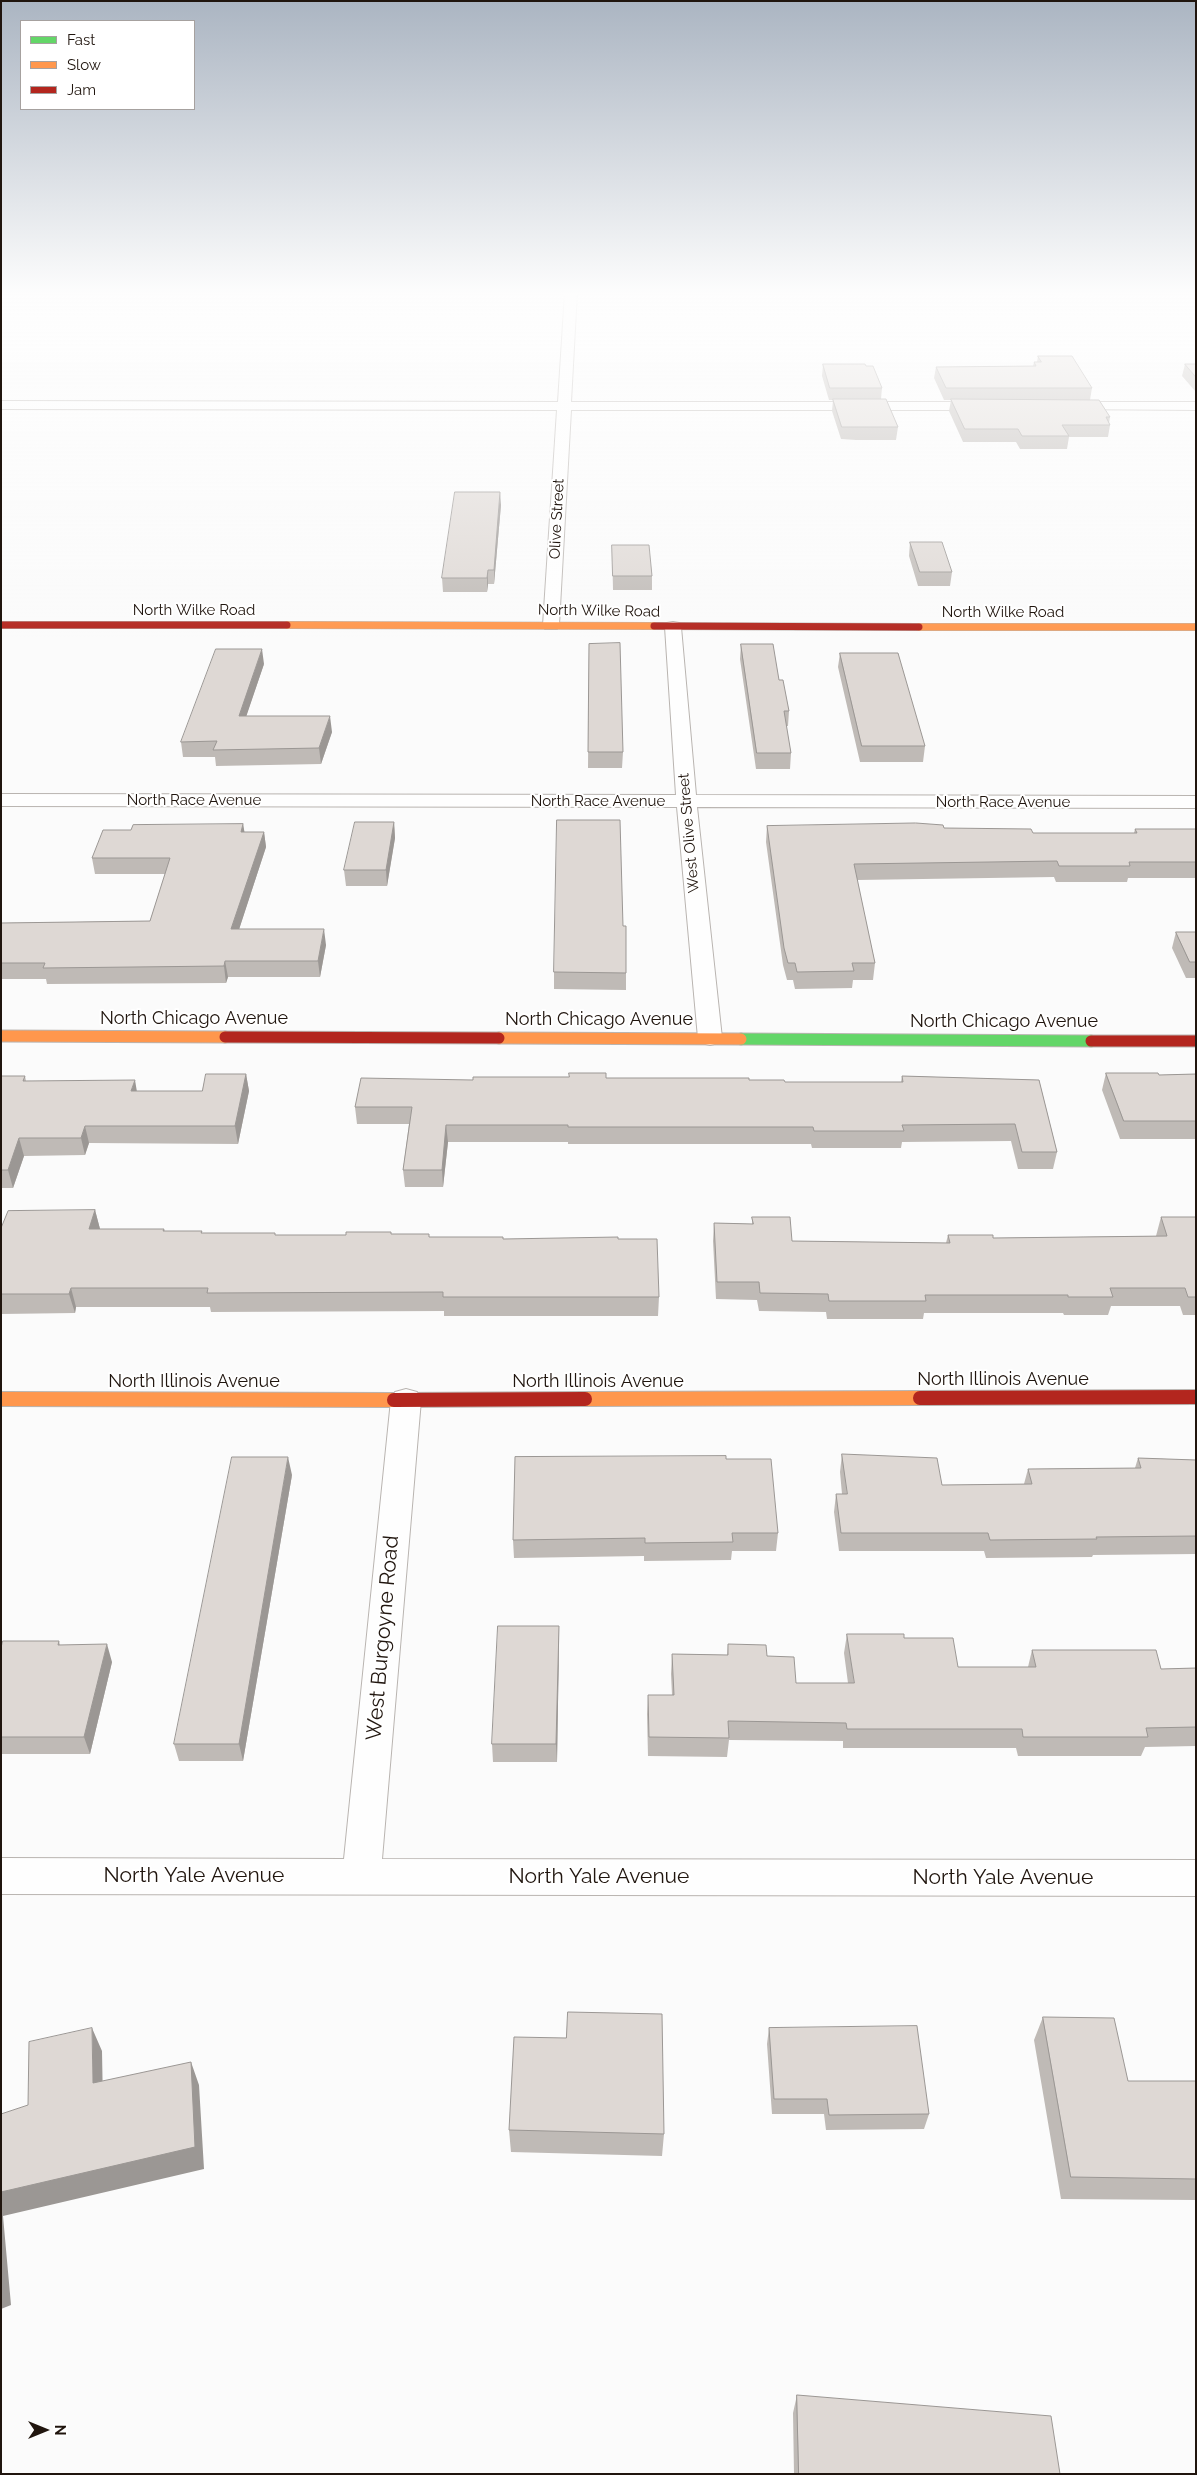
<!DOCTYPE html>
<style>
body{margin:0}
#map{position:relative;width:1197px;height:2475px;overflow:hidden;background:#fbfbfb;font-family:Raleway,sans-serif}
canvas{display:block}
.frame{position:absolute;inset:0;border:2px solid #20150e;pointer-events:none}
.legend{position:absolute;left:20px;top:20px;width:175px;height:90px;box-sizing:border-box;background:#fff;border:1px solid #a6a19f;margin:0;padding:6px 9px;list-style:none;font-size:15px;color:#20150e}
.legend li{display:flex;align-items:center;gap:10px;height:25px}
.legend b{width:25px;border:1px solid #a6a19f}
.north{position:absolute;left:20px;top:2405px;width:50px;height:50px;-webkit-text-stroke:4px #fff;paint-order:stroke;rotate:90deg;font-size:14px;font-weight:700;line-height:20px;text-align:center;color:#20150e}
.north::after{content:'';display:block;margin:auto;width:18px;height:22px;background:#20150e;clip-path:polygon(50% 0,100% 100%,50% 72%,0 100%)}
</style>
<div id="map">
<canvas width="1197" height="2475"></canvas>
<div class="frame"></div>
<ul class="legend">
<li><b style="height:6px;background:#63d668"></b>Fast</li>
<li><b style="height:6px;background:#ff974d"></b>Slow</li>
<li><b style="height:6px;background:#b3261e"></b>Jam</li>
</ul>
<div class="north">N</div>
</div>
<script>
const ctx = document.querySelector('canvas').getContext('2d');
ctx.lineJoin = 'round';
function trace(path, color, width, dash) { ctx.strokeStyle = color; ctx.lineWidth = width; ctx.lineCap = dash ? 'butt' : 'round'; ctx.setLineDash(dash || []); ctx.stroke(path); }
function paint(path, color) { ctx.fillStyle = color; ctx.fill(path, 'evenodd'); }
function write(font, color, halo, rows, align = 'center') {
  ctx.font = font + ' Raleway,sans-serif'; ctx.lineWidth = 4; ctx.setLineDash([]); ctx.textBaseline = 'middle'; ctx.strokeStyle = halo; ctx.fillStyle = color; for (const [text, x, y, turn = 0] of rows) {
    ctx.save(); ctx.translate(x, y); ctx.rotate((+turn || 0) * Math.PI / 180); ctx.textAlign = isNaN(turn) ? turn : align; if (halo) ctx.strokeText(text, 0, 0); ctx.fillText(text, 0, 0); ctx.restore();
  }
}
const street = new Path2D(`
 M565,292h12l-6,110h416l7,4 -7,4h-416l-12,215 -2,4h-12l-2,-4 14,-215 -556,-1v-8l557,1z
 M1067,402h129v8l-134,-1 -2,-3z
 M673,622l6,1 2,4 15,168 500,1v12l-499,-1 25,231 -3,5 -9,2 -9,-2 -3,-5 -21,-231 -676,-1v-12l675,1 -11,-168 2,-4z
 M406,1389l11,3 4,8 -39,459 814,1v36l-1195,-2v-36l343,1 47,-459 4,-8z`);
const fast = new Path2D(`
 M741,1039l350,2`);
const slowFar2 = new Path2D(`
 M287,625l367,1
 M919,627h277`);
const slowFar1 = new Path2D(`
 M1,1036l224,1
 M499,1038l242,1`);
const slow = new Path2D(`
 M1,1399l393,1
 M585,1399l335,-1`);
const jamFar2 = new Path2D(`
 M1,625h286
 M654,626l265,1`);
const jamFar1 = new Path2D(`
 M225,1037l274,1
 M1091,1041h105`);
const jam = new Path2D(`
 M920,1398l276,-1
 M394,1400l191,-1`);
const wall = new Path2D(`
 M1053,292h41l-1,3h-38z
 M1038,356l54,32 -2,12 20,17 -1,6 1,2 -2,12h-39l-2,12h-47l-4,-7h-53l-14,-31 2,-11h-7l-10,-22 2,-11 97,-1 1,-4h3z
 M823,364l43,2 16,22 -1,11 17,28 -2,13h-40l-15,-1 -9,-28 1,-11h-4l-7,-24z
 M1185,364h11v28l-14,-16z
 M501,505l-7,79h-6l-1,8h-44l-1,-14z
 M910,542l42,30 -2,14h-32l-9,-30z
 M612,545l40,31v14h-39z
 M589,644l34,108 -1,16h-34z
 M741,644l38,36 10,31 -1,15h-2l5,27 -1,16h-34l-16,-110z
 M840,653l85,93 -2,16h-63l-22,-95z
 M264,664l-18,52 86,16 -11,32 -105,2 -1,-9h-32l-2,-15z
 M394,822l1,16 -8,48h-41l-2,-16z
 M243,824l1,8h20l2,15 -27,82 87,16 -6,32h-92l-2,6 -179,1 -1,-5h-45v-56l149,-2 15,-47h-70l-3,-16 39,-28z
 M767,826l177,2 89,5h101l1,-4h61v49h-68l-1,4h-71l-2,-5 -197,3 18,83 -2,17h-20l-1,8 -57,1 -2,-9h-6l-4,-15 -17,-123z
 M626,926v64l-72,-1v-17z
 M1176,932h20v46h-10l-14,-30z
 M1106,1073l53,2 37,-1v65h-76l-18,-49z
 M246,1074l3,17 -11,53 -149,-1 -4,12 -61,1 -11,32h-12v-112h24l1,5 111,10h65z
 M902,1076l137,4 18,72 -4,17h-35l-7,-28 -109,1 -1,6h-89l-1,-4h-243v-2h-120l-5,45h-38l-2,-17 6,-46h-52l-2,-17 118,-27 133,-2 143,2 36,2h116z
 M95,1210l5,19h64l1,2h37v2l74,2h70l46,-1 38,3 73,2h115l41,58 -1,19h-214v-5l-233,1 -1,-5h-134l-1,6 -74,1v-86z
 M752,1217l40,24 154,2 2,-8 45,3 163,-2 5,-19h35v98h-13l-3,-9h-69l-3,9h-44l-1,-2h-139l-1,6h-96l-1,-7 -67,-1 -2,-11 -41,-1 -3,-58 1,-18 38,1z
 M842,1454l100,31 82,-1 4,-15 107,-1 3,-10 58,2v94l-103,1 -1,2 -106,1 -2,-7h-145l-5,-39 2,-18h6l-2,-22z
 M726,1459l52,74 -2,18h-44l-1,9 -87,1v-5l-130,2 -1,-18z
 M292,1475l-49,286h-64l-5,-17z
 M559,1626v18l-2,118h-64l-1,-18z
 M847,1634l57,4 54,29h70l4,-17 129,19 35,-1v78l-51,1 -4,9h-123l-2,-8h-173v-7l-114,-1 -2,17 -79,-1 -1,-42 1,-19h24l-1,-21 1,-20 55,1 1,-11 39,12 29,27h52l-4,-30z
 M59,1641l1,4 52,17 -22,92h-89v-106z
 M1043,2017l85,64h68v119l-135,-1 -27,-159z
 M769,2028l160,86 -5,15 -98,1 -2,-16h-52l-5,-70z
 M566,2038l98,96 -2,22 -151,-4 -2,-22z
 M797,2395l263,79h-266l-1,-61z`);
const shadedWall = new Path2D(`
 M500,492l1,13 -7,79v-14z
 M488,570v14l-1,8v-14z
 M262,649l2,15 -23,68 -2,-16z
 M330,716l2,16 -11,32 -2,-16z
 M394,822l1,16 -8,48 -1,-16z
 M243,824l3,16 -5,-8z
 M264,832l2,15 -32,98 -3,-16z
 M324,929l2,16 -6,32 -2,-16z
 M225,961l3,16 -2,6 -2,-17z
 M246,1074l3,17 -11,53 -3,-18z
 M135,1080l3,18 -7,-7z
 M446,1125l2,17 -5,45 -1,-17z
 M85,1126l4,17 -4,12 -4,-17z
 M19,1138l5,18 -11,32 -5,-18z
 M95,1210l5,19h-11z
 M71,1288l5,19 -1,6 -6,-19z
 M288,1457l4,18 -49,286 -4,-17z
 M559,1626v18l-2,118 -1,-18z
 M107,1644l5,18 -22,92 -6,-17z
 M92,2028l10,23 1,55 -10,-23z
 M191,2062l8,23 5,84 -201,47 8,89 -10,4v-117z`);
const building = new Path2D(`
 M1038,356h34l20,32h-146l-10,-21 100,-1 -2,-4h7z
 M823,364h42l1,2h7l9,22h-52z
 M1185,364h11v13z
 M833,399h53l12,28h-56z
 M951,399l148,1 11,17h-4l4,8h-48l7,11h-47l-4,-7h-53z
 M455,492h45l-6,78h-6l-1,8h-45z
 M910,542h32l10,30h-32z
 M612,545h37l3,31h-39z
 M620,643l3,109h-35l1,-108z
 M741,644h32l6,36h4l6,31h-5l7,42h-34z
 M216,649h46l-23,67h91l-11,32 -106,2 4,-9 -36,1z
 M840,653h58l27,93h-63z
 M557,820h63l3,106h3v47l-72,-1z
 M355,822h39l-8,48h-42z
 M916,823l27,2 1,3 87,1 2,4h104l-2,-4h61v33h-67l1,4h-71l-2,-5 -203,3 21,99h-23l2,8 -57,1 -2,-9h-7l-4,-15 -17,-122z
 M243,824l-2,8h23l-33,97h93l-6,32h-93l-1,5 -181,2 2,-5h-44v-40l149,-2 20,-63h-78l11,-28h28l2,-5z
 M1176,932h20v30h-6z
 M569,1073h37v5h143v2h35l1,2h118l-1,-6 137,4 18,72h-35l-7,-28 -113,1 2,6h-90l-1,-4h-245v-2h-122l-4,45h-39l9,-63h-57l6,-29 112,2v-3h96z
 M1106,1073h52l1,2 37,-1v47h-72z
 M206,1074h40l-11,52h-150l-4,12h-62l-11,32h-7v-94h24l-2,5 112,-1 -4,11h71z
 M95,1210l-6,19h75l-1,2h39l-1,2h74v2h71v-3h45v2h38v3h74v2l115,-2v2h39l2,58h-216v-5l-236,1 1,-5h-137l-2,6h-68v-66l7,-17z
 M752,1217h38l2,24 158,2 -2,-8h45v3l174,-2 -6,-19h35v80h-8l-3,-9h-75l3,9h-45v-2h-143l1,6h-97l-1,-7 -68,-1 -1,-11h-42l-3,-59 39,1z
 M842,1454l95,4 5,27 90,-1 -4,-15 113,-1 -3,-10 58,2v76l-100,1 1,2 -107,1 -2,-7h-147l-5,-39h11z
 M726,1456v3h45l7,74h-46l1,9 -88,1v-5l-132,2 2,-83z
 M232,1457h56l-49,287h-65z
 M498,1626h61l-3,118h-64z
 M847,1634h57v4h49l5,29h78l-4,-17h124l5,19 35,-1v59l-50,1 2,9h-125l-1,-8h-175l-1,-6 -118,-2 1,17 -80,-1 -1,-42h26l-2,-41 56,1v-11l38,1 1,11 27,1 2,26h58z
 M3,1641h56l-1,4 49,-1 -23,93h-83v-89z
 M568,2012l94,2 2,120 -155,-4 5,-93 52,1z
 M1043,2017l71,1 14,63h68v98l-125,-2z
 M917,2026l12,88 -100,1 -2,-16h-53l-5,-71z
 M92,2028l1,55 98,-21 4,85 -194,45v-78l27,-9 1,-63z
 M797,2395l254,21 9,58h-261z`);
const farStreetnames = [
 ["Olive Street",557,519,-87],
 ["North Wilke Road",194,610],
 ["North Wilke Road",599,611,1],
 ["North Wilke Road",1003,612],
 ["North Race Avenue",194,800],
 ["North Race Avenue",598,801],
 ["North Race Avenue",1003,802],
 ["West Olive Street",689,833,-95]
];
const streetNames = [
 ["North Chicago Avenue",194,1019],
 ["North Chicago Avenue",599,1020],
 ["North Chicago Avenue",1004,1022],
 ["North Illinois Avenue",1003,1380],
 ["North Illinois Avenue",194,1382],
 ["North Illinois Avenue",598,1382]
];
const nearStreetnames = [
 ["West Burgoyne Road",383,1638,-85],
 ["North Yale Avenue",194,1876],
 ["North Yale Avenue",599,1877],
 ["North Yale Avenue",1003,1878]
];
trace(street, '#b9b4b0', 2);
trace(fast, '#b9b4b0', 13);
trace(slowFar2, '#b9b4b0', 8);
trace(slowFar1, '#b9b4b0', 13);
trace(slow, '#b9b4b0', 16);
trace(jamFar2, '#b9b4b0', 8);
trace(jamFar1, '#b9b4b0', 13);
trace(jam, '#b9b4b0', 16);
paint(street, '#fefefe');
trace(fast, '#63d668', 11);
trace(slowFar2, '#ff974d', 7);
trace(slowFar1, '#ff974d', 11);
trace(slow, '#ff974d', 14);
trace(jamFar2, '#b3261e', 7);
trace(jamFar1, '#b3261e', 11);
trace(jam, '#b3261e', 14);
paint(wall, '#bfbab6');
paint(shadedWall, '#9b9794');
paint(building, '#ded8d4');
trace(building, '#9b9794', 1);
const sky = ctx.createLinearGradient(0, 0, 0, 639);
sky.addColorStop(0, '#abb5c2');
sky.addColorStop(0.46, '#fdfdfd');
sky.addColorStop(1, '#fdfdfd00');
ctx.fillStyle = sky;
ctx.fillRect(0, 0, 1197, 639);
write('15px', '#20150e', '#fff', farStreetnames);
write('18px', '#20150e', '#fff', streetNames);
write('21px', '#20150e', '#fff', nearStreetnames);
</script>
